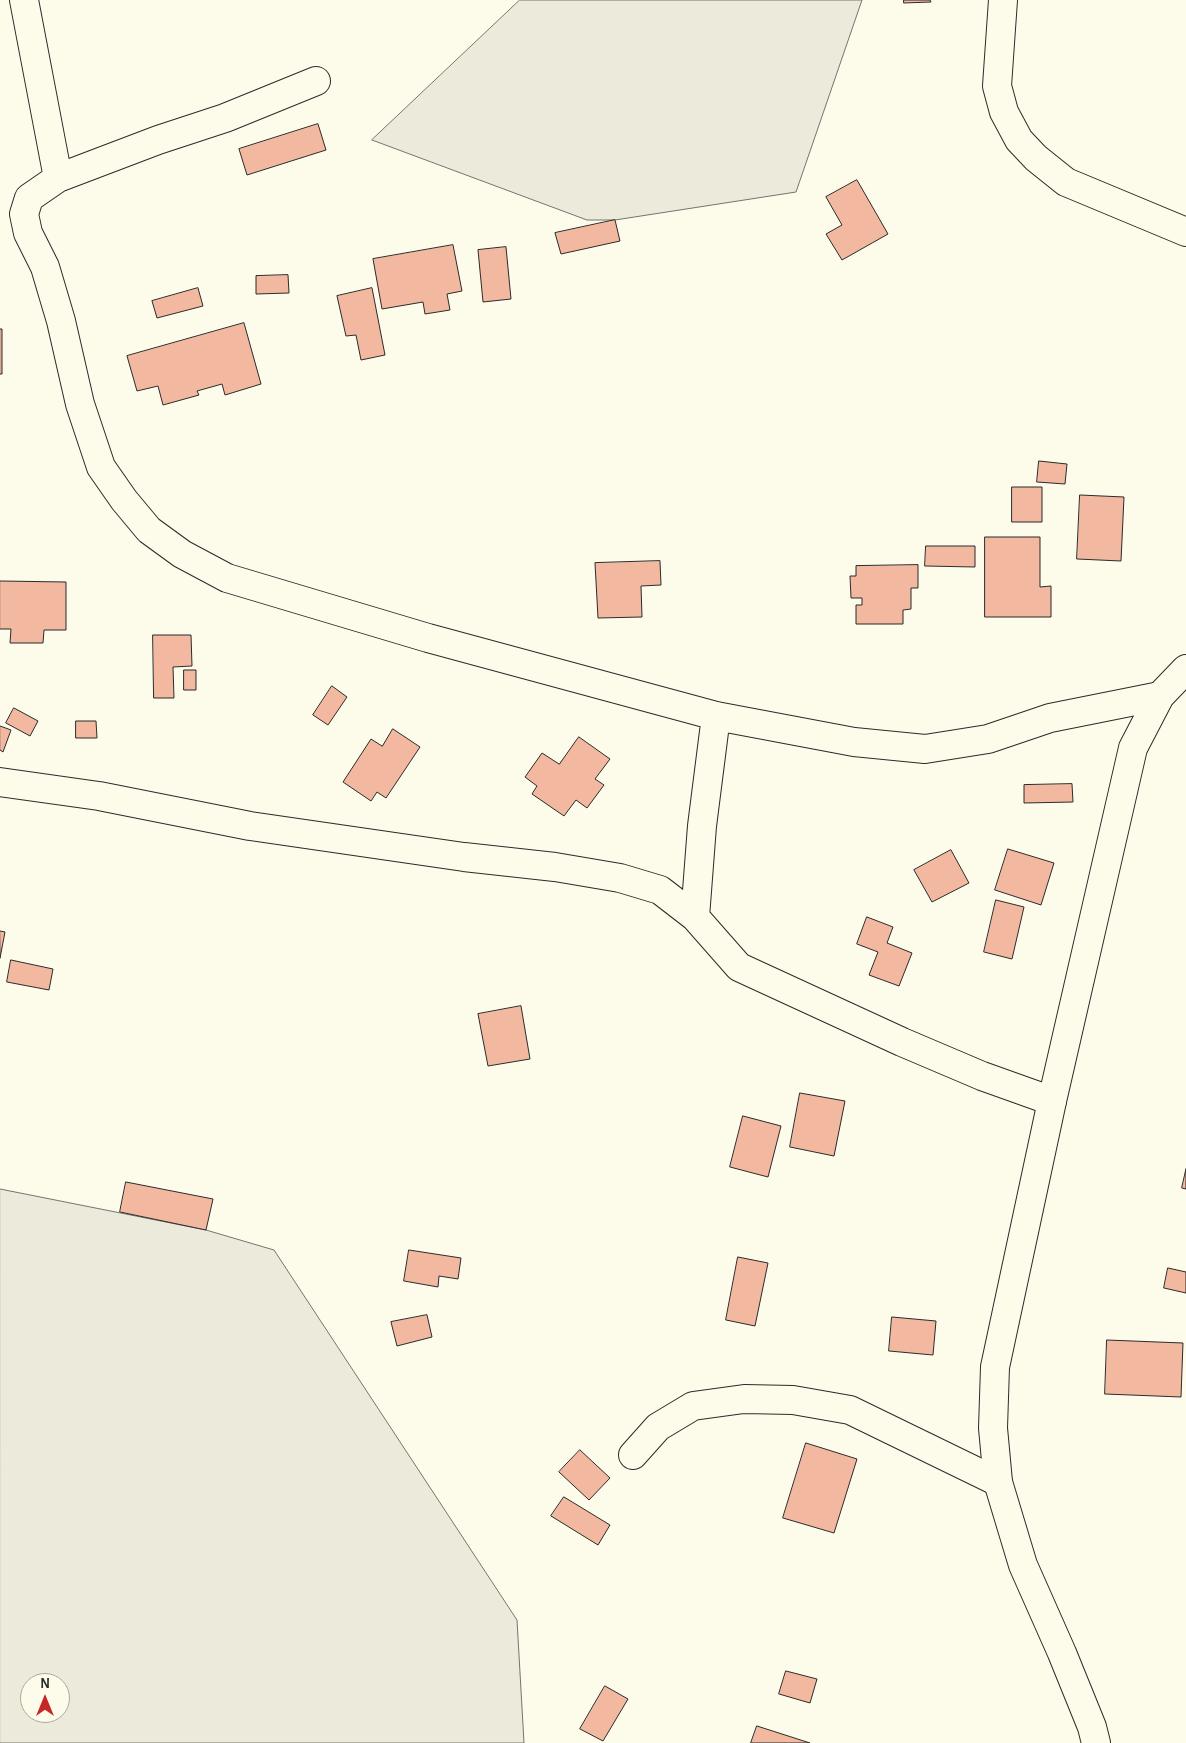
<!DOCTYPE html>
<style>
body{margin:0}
#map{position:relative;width:1186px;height:1743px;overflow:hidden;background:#fdfbea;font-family:"Alegreya Sans",sans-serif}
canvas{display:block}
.north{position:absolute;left:20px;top:1673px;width:50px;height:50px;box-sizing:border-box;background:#fdfbea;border:1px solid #a9a89e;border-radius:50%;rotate:0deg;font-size:14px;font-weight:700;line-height:20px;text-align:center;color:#2b2b2b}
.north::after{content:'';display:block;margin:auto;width:18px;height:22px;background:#c62828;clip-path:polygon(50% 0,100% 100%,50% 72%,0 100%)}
</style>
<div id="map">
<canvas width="1186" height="1743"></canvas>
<div class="north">N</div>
</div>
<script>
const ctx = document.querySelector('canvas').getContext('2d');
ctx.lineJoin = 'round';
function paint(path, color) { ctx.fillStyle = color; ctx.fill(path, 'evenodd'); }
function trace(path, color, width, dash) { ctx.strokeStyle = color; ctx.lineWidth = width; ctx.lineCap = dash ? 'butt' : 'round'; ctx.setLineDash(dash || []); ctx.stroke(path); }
const green = new Path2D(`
 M520,0h342l-66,192 -181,28h-28l-215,-80z
 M0,1189l206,41 68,20 243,370 7,123h-524zM30,1683h30v30h-30z`);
const building = new Path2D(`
 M904,0h26l1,2 -27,1z
 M318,124l8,26 -79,25 -8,-26z
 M857,180l31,54 -46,26 -16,-26 16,-9 -16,-28z
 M615,220l5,21 -59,13 -6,-21z
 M453,245l9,46 -15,3 3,16 -25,4 -2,-12 -41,7 -9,-50z
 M506,247l5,52 -28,3 -5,-52z
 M288,275l1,18 -33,1v-18z
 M198,288l5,18 -46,12 -5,-17z
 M372,288l13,67 -24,5 -5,-25 -10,1 -9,-40z
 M244,323l17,61 -36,11 -3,-11 -25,7 2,4 -36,10 -5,-19 -21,5 -10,-35z
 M0,329h2v45h-2z
 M1039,461l28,3 -2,20 -28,-2z
 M1012,487h30v35h-30z
 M1080,495l44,2 -3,64 -44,-2z
 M985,537h55v50l11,-1v31h-66z
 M926,546h49v21l-50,-1z
 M660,561l1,24 -20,1 1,31 -44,1 -3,-55z
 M918,565v23h-7v21l-8,1v14h-47v-19h6v-7h-11l-1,-22h6v-10z
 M0,581l66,1v48h-22l-1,13h-33l1,-14h-11z
 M153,635h38l1,31 -19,1 1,31h-20z
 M184,670h12v20h-12z
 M332,686l15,11 -19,28 -15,-10z
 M14,708l24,13 -8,15 -24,-13z
 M76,721h20l1,17h-21z
 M0,726l11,4 -8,22 -3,-2z
 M393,729l27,18 -34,51 -9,-6 -6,9 -28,-19 28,-43 11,7z
 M579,737l31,22 -15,20 9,6 -17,23 -11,-8 -12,16 -32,-22 5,-8 -12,-9 17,-24 17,11z
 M1072,784l1,18 -49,1v-18z
 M1008,849l46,14 -13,42 -46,-15z
 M951,850l18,33 -37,19 -18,-32z
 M996,900l28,7 -12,52 -28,-7z
 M867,917l26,10 -6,16 25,10 -13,33 -30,-11 9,-23 -21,-8z
 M0,931l5,1 -5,26z
 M11,960l42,9 -4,21 -42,-8z
 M521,1006l9,53 -42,7 -10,-52z
 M800,1093l45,8 -11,55 -44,-9z
 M743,1116l38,10 -13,51 -38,-10z
 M1186,1169v20l-4,-1z
 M126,1182l87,17 -7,31 -86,-18z
 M409,1250l52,8 -3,21 -19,-3 -1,11 -34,-6z
 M738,1257l30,6 -13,63 -29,-6z
 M1168,1268l18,4v21l-22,-5z
 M427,1315l5,22 -35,9 -6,-24z
 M892,1317l44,4 -3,34 -44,-4z
 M1107,1340l76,3 -2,54 -76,-3z
 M806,1443l51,16 -23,74 -51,-15z
 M580,1450l30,28 -21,22 -30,-28z
 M564,1497l46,28 -12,20 -47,-29z
 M786,1671l31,8 -7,24 -31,-9z
 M605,1686l23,13 -25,42 -23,-12z
 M757,1726l53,17h-59z`);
const minor = new Path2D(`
 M24,0l34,178
 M1003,0l-6,86 7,26 15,28 17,18 30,24 120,50
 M316,81l-91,37 -67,22 -100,38 -29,20 -5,16 4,19 17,34 16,54 19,83 21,63 23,33 25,30 33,24 45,24 201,60 288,78 138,26 71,7 63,-10 62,-21 110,-22
 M0,782l99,14 151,30 214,31 91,10 65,11 40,12 35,27 44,50 163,75 80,34 70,25
 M695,917l7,-91 14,-110
 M633,1455l25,-28 35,-21 51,-7 49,1 57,10 148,72`);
const tertiary = new Path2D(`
 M1096,1743l-4,-16 -30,-74 -39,-88 -25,-83 -5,-54 2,-61 57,-266 81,-353 27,-52 26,-27`);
paint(green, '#ecebdb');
trace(green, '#74746e', 1);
paint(building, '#f2b8a0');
trace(building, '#2b2b2b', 1);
trace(minor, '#2b2b2b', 30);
trace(tertiary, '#2b2b2b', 30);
trace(minor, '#fdfbea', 28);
trace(tertiary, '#fdfbea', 28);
</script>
